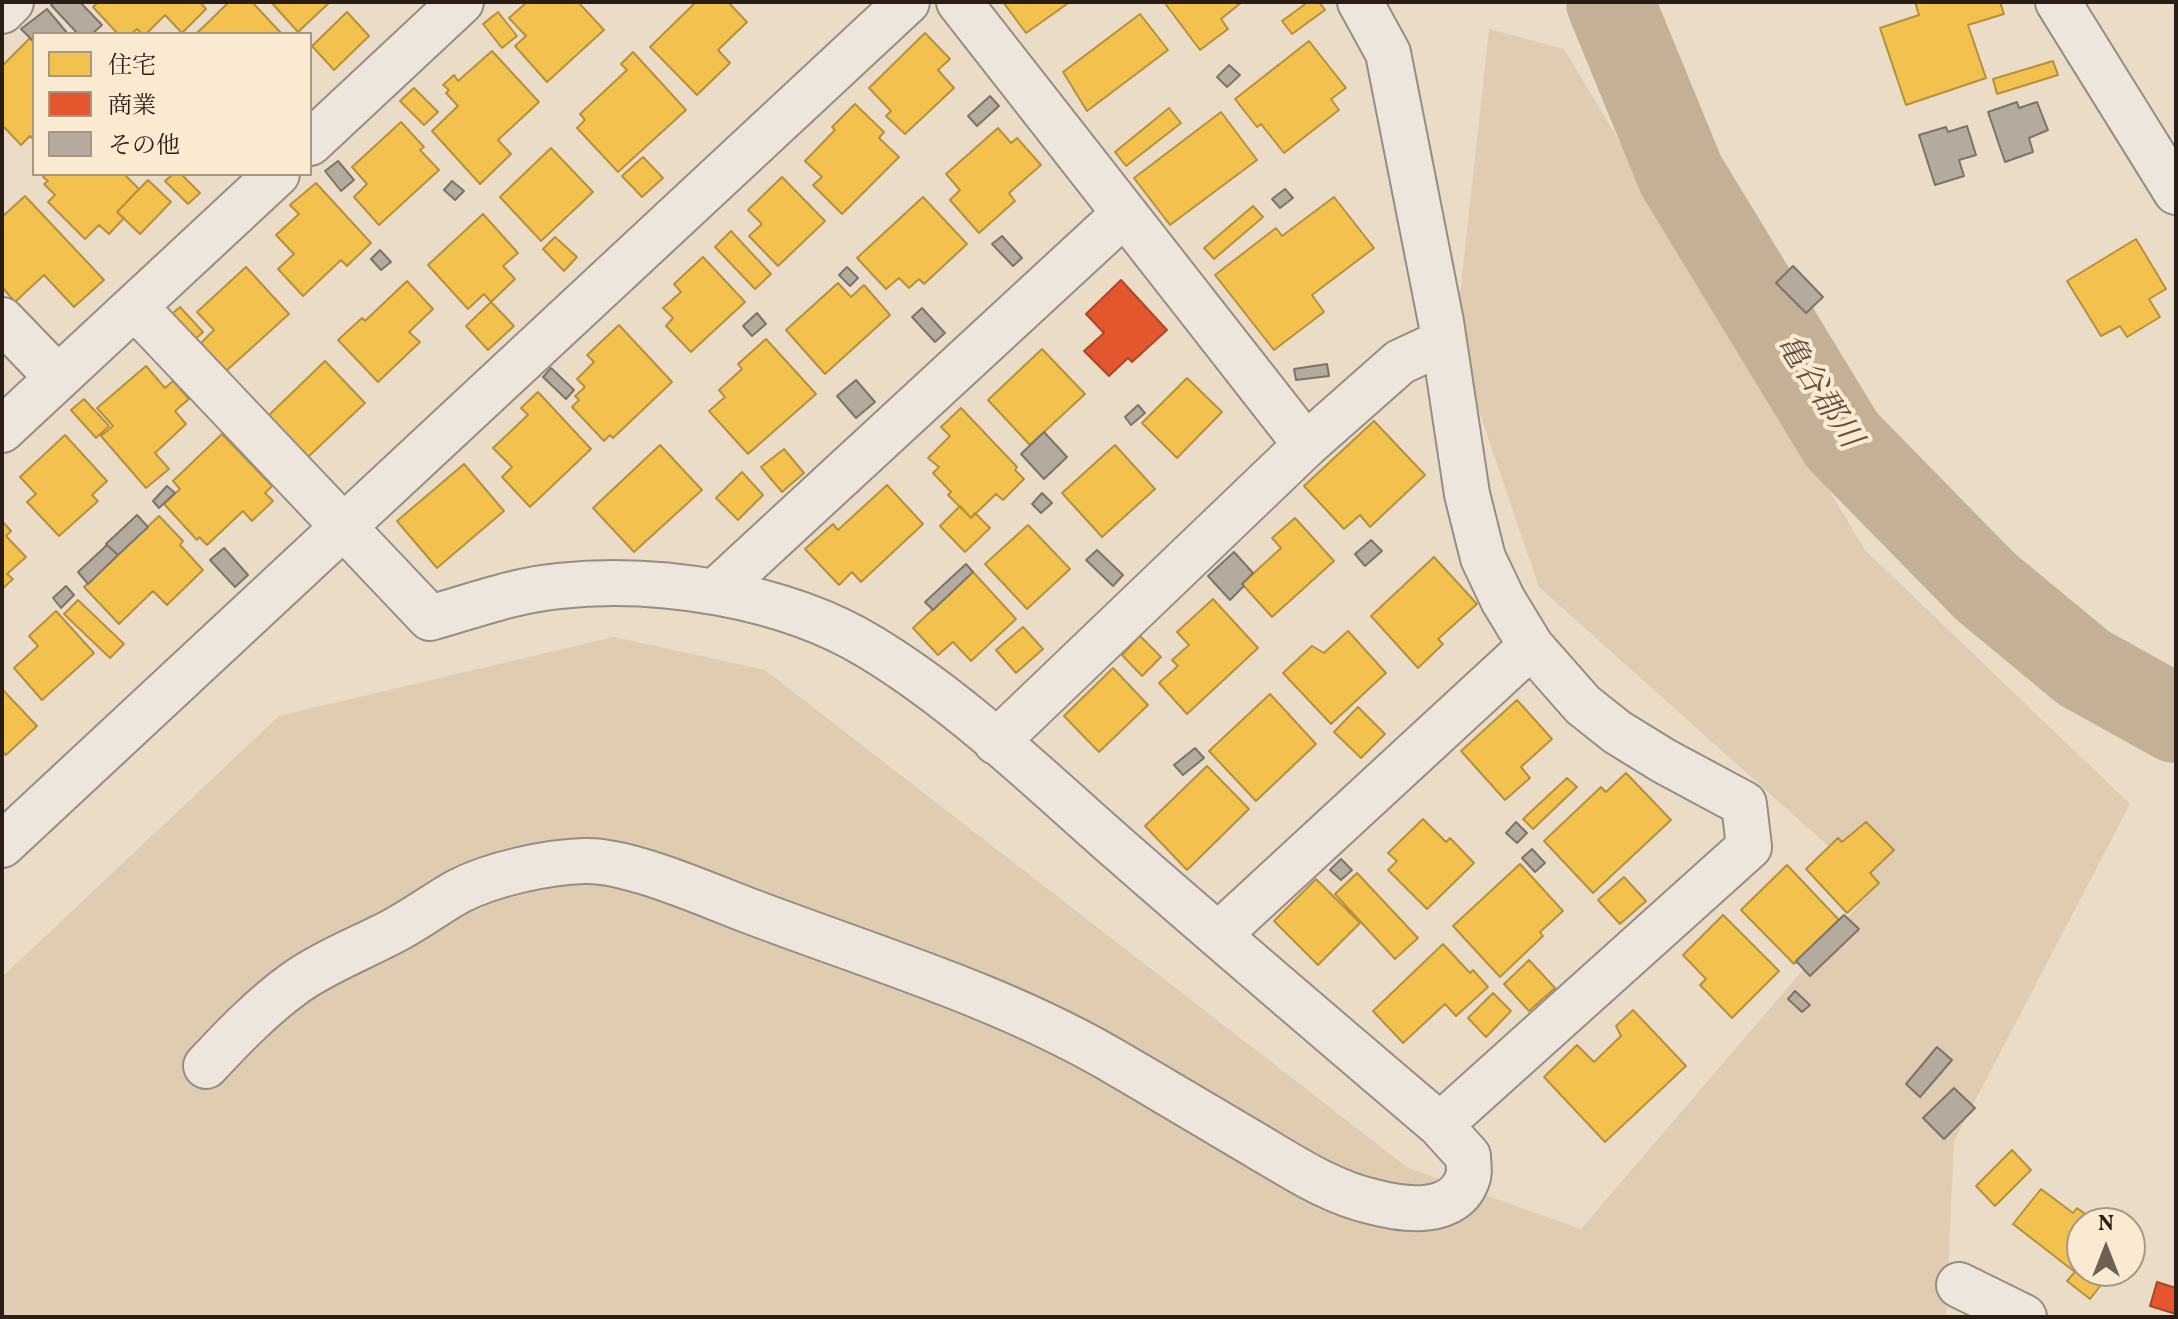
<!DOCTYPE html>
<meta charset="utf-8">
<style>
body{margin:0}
#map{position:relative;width:2178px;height:1319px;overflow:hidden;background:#ebdcc8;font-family:Vollkorn,"Noto Serif JP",serif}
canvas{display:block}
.frame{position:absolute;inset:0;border:4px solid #291d15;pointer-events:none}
.legend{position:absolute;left:32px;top:32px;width:280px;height:144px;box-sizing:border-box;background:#fbead2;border:2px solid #a79886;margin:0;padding:10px 14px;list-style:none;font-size:24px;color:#291d15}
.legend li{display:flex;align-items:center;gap:16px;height:40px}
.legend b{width:40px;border:2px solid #a79886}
.north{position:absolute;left:2066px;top:1207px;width:80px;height:80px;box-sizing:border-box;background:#fbead2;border:2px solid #a79886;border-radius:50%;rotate:0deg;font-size:22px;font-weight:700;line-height:32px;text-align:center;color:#291d15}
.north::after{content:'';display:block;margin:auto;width:28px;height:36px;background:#6d6054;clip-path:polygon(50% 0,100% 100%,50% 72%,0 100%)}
</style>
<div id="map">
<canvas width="2178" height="1319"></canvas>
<div class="frame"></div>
<ul class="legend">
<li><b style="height:22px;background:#f2c14e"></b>住宅</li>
<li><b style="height:22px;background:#e4572e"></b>商業</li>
<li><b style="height:22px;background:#b4aa9d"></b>その他</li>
</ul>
<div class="north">N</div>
</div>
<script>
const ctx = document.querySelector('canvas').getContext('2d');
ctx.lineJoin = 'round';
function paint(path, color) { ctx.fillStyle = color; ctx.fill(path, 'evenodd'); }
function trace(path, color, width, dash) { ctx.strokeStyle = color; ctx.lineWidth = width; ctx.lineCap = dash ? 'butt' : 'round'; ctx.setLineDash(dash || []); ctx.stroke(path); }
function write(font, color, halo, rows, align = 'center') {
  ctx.font = font + ' Vollkorn,"Noto Serif JP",serif'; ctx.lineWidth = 8; ctx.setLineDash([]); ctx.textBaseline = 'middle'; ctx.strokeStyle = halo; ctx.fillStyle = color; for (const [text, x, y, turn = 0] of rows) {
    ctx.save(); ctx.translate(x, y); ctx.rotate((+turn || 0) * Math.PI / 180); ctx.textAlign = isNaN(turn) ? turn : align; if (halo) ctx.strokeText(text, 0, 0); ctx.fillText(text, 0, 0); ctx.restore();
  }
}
const green = new Path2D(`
 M1489,29l75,20 301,501 265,254 -176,337 -8,176h-1944v-340l277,-261 335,-79 151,33 643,498 173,61 293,-342 -335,-300 -84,-246z`);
const homes = new Path2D(`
 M98,2h102l6,7 -24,24 -17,-18 -19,19h-4l-5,-5 -6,5h-13l-25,-27z
 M229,2h23l30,32h-86z
 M271,2h59l-32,30z
 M527,2h51l26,28 -57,52 -32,-36 11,-10 -17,-18z
 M696,2h32l19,20 -29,28 12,13 -33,32 -47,-48z
 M1003,2h63l1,2 -41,29z
 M1164,2h78l-21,17 7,10 -28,21z
 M1308,2h11l6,8 -33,24 -10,-13z
 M1915,2h85l4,12 -36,11 18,53 -80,27 -26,-77 39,-13z
 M347,12l22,24 -35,34 -22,-24z
 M498,12l19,24 -15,12 -19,-24z
 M1140,14l28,36 -81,61 -24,-39z
 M925,33l25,26 -12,11 16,18 -49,46 -19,-18 5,-5 -22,-23z
 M30,38l4,4v98l-4,-4 -9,9 -19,-20v-59z
 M1309,41l37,47 -15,11 8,11 -55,43 -23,-29 -4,3 -22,-28z
 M492,51l47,51 -41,38 13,14 -31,30 -48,-53 26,-25 -12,-13 3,-3 -6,-5 11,-10 4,6z
 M633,52l53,58 -68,62 -41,-44 8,-8 -5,-6 47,-44 -6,-6z
 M2053,61l5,14 -61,19 -4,-15z
 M414,88l24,24 -14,13 -24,-24z
 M855,104l29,28 -5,6 20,19 -57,57 -29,-29 9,-8 -17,-16 30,-31 -3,-3z
 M1169,108l12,15 -55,43 -11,-14z
 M1221,112l36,48 -87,65 -36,-47z
 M401,122l23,25 -4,3 19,20 -60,55 -25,-28 13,-13 -15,-17z
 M998,128l13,15 6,-5 24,27 -32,28 6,8 -36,32 -29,-33 10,-10 -14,-16z
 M551,148l42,44 -52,49 -41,-44z
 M643,157l20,21 -21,19 -20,-21z
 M46,174h78l15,15 -22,23 7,6 -15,16 -10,-9 -14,14 -37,-37 7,-7 -11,-11 4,-3 -5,-4z
 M173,174h8l19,19 -12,11 -23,-23z
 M782,177l43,44 -47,45 -29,-30 13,-12 -14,-14z
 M148,180l23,22 -31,32 -23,-22z
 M316,183l55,60 -24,23 -6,-6 -38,36 -25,-27 16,-15 -18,-19 23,-21 -9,-9z
 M25,196l79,84 -30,27 -30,-32 -29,27 -13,-15v-70z
 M923,197l44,47 -43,40 -5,-5 -10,9 -10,-10 -13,11 -29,-31z
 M1334,197l40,51 -62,47 12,17 -50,38 -59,-75 61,-47 6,8z
 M1253,206l10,11 -49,42 -10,-11z
 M483,214l35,39 -15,13 12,13 -24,23 -7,-8 -16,15 -40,-44z
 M731,231l40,43 -16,15 -40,-42z
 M555,237l22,20 -13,14 -21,-22z
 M2136,239l30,50 -17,10 11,18 -33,20 -7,-11 -19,10 -34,-55z
 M703,257l42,45 -54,50 -25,-26 7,-8 -10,-10 18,-16 -7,-8z
 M246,267l43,47 -63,57 -25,-28 13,-13 -17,-18z
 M407,281l26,28 -24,23 11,10 -42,40 -40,-42 24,-22 3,3z
 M838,283l13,14 13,-12 26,30 -65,59 -39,-44z
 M491,302l23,24 -26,24 -22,-24z
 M180,307l23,25 -14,13 -24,-25z
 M619,325l53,57 -59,56 -3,-3 -6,6 -32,-34 7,-7 -4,-4 10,-9 -8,-8 17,-17 -7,-7z
 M766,339l50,55 -68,60 -39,-43 16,-14 -6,-7 23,-21 -4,-5z
 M1042,349l43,45 -55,51 -42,-45z
 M325,361l40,42 -58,55 -40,-41z
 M146,366l19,22 8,-7 16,18 -14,12 11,13 -31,29 14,16 -23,19 -45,-52 12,-10 -16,-18z
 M1187,378l35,34 -45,46 -35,-35z
 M538,392l53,57 -61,58 -28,-30 10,-10 -19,-19 35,-33 -7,-7z
 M84,399l25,27 -13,12 -25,-28z
 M961,408l56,59 -2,3 9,9 -21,21 -7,-6 -25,24 -23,-23 3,-3 -18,-19 6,-6 -11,-9 22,-22 -9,-9z
 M1374,421l51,54 -55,52 -10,-12 -16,14 -40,-43z
 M222,434l50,52 -7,7 8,8 -21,20 -9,-10 -36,34 -8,-8 -2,3 -33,-36 16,-15 -7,-8z
 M65,435l42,46 -15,14 6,6 -39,35 -32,-34 9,-8 -16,-17z
 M660,445l42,45 -68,62 -41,-44z
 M1115,445l40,44 -53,48 -40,-44z
 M784,449l20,24 -22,19 -21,-25z
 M464,464l40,47 -67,57 -40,-47z
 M742,472l21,23 -25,25 -22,-22z
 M887,485l36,39 -62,58 -9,-10 -13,13 -34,-36 28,-25 5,6z
 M960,506l11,12 4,-5 15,15 -25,24 -25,-26z
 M159,516l24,25 -3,4 23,25 -36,35 -14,-14 -34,33 -35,-37z
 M1295,518l39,43 -62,56 -30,-33 39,-36 -9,-10z
 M2,521l9,10 -5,5 20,21 -19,17 6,5 -11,10z
 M1028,525l42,44 -43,40 -42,-45z
 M1434,557l43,47 -39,35 5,5 -25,24 -47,-52z
 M973,572l43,47 -45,42 -18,-19 -15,13 -25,-27z
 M1213,599l45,49 -71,66 -28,-31 19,-17 -6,-6 17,-15 -12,-13z
 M78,600l46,44 -14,14 -46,-44z
 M56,611l38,42 -52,47 -28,-32 24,-22 -9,-10z
 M1023,627l20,22 -27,24 -20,-23z
 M1348,631l38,42 -55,51 -48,-51 29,-27 12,7z
 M1140,636l21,21 -19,19 -20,-21z
 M1113,668l35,37 -49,47 -35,-36z
 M2,689l35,37 -31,29 -4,-4z
 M1270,694l46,50 -60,57 -47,-50z
 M1517,700l35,39 -31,28 9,11 -25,22 -44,-49z
 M1358,707l27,27 -24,24 -27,-26z
 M1207,766l42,43 -62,61 -42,-44z
 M1626,773l45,47 -78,73 -49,-52 57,-54 5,5z
 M1567,778l10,9 -44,42 -10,-10z
 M1423,819l23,23 4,-4 24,25 -47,46 -39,-39 9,-9 -9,-8z
 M1866,822l28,28 -24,23 9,10 -32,30 -41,-44 32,-31 4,4z
 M1520,864l43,47 -23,21 3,4 -43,41 -47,-51z
 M1787,865l52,55 -45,44 -53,-54z
 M1357,873l61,65 -23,21 -60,-65z
 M1624,877l22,24 -26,23 -22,-24z
 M1316,879l44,44 -42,42 -44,-44z
 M1723,915l56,56 -47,47 -32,-33 6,-6 -23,-24z
 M1443,944l27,29 3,-3 15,17 -32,29 -11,-12 -42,39 -30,-32z
 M1529,960l26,28 -26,23 -25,-27z
 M1493,993l18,18 -25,26 -18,-19z
 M1633,1010l53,56 -81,76 -61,-65 33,-32 17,17 27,-26 -5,-10z
 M2012,1150l19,20 -36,36 -19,-20z
 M2041,1189l32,24 4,-5 21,15h-16v48h30l-22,28 -23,-18 8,-9 -62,-48z`);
const shops = new Path2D(`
 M1121,280l46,50 -35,32 -4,-4 -19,18 -25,-25 20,-18 -18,-19z
 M2157,1282l19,6v26l-26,-8z`);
const river = new Path2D(`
 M1610,2l71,173 161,265 144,147 98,81 92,51`);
const building = new Path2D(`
 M53,2h27l22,23 -10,9h-14l-27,-29z
 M47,9l21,25h-34v8l-13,-13z
 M1229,65l11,10 -13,12 -10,-10z
 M990,96l9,10 -22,20 -9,-10z
 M2017,102l2,6 18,-6 11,28 -19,8 4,14 -28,10 -17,-50z
 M1967,126l9,29 -17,5 5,16 -29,9 -16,-50 27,-8 2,5z
 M338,161l16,19 -13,11 -16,-20z
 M452,181l12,10 -9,9 -11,-10z
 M1285,189l8,9 -13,10 -8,-9z
 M1002,236l20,22 -9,8 -21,-22z
 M380,250l11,12 -10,8 -10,-11z
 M1793,266l30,31 -17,16 -30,-30z
 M847,267l11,11 -8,8 -11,-11z
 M922,308l23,25 -10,9 -23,-25z
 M757,313l9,11 -14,12 -9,-10z
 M1327,364l2,12 -33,4 -2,-11z
 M551,368l23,22 -8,9 -23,-22z
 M856,380l19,22 -19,16 -19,-22z
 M1138,405l7,8 -14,12 -6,-8z
 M1044,432l23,25 -23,22 -23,-25z
 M167,486l8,7 -16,15 -6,-7z
 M1042,493l10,10 -11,10 -9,-9z
 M137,515l11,12 -30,28 -12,-11z
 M1371,540l11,11 -17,15 -10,-12z
 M107,545l11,10 -30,29 -10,-12z
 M224,548l24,27 -13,12 -25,-27z
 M1097,550l26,25 -10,11 -27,-26z
 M1234,552l19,21 -11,11 2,2 -14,14 -22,-24z
 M966,564l7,8 -40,38 -8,-8z
 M66,586l8,9 -13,13 -8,-10z
 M1195,748l9,10 -21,17 -9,-10z
 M1516,822l11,11 -10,10 -11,-10z
 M1532,849l13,14 -10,9 -13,-14z
 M1341,859l11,11 -11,10 -11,-10z
 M1844,915l15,14 -49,47 -14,-15z
 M1795,991l15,14 -8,7 -14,-13z
 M1937,1047l15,13 -32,37 -14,-13z
 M1954,1088l21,20 -31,31 -21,-21z`);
const minor = new Path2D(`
 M959,2l347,443 -310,297
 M2058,2l118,190
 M2,11l9,-9
 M310,143l151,-141
 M135,307l295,311c43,-12 85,-28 129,-32 98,-11 226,9 311,61 91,55 169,132 249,202 106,93 214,185 321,276l309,-278 -5,-43 -80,-43 -47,-29 -34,-27 -52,-59 -28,-46 -20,-42 -16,-64 -26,-172 -53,-269 -28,-51
 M2,320l56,58
 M2,430l275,-256
 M1306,445l94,-83 43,-20
 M716,591l408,-377
 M2,845l905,-843
 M1218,935l313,-289
 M206,1066c28,-30 56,-59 89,-83 31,-22 69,-36 102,-54 21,-11 40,-26 62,-38 33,-17 88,-29 125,-30 45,-2 127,36 171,52 119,45 243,82 353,145 50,29 100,59 149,88 37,22 75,47 117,56 30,8 82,15 94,-25 2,-6 0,-15 0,-21l-28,-31
 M1959,1285l65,32`);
const waterNames = [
 ["亀谷郡川",1816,393,57]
];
paint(green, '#dfccb1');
paint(homes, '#f2c14e');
trace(homes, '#b6903d', 2);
paint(shops, '#e4572e');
trace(shops, '#ac4626', 2);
trace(river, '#c3b097', 88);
paint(building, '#b4aa9d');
trace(building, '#7c7469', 2);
trace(minor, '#978e82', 48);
trace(minor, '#eee6dc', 44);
write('italic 32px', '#605041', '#fbead2', waterNames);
</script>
